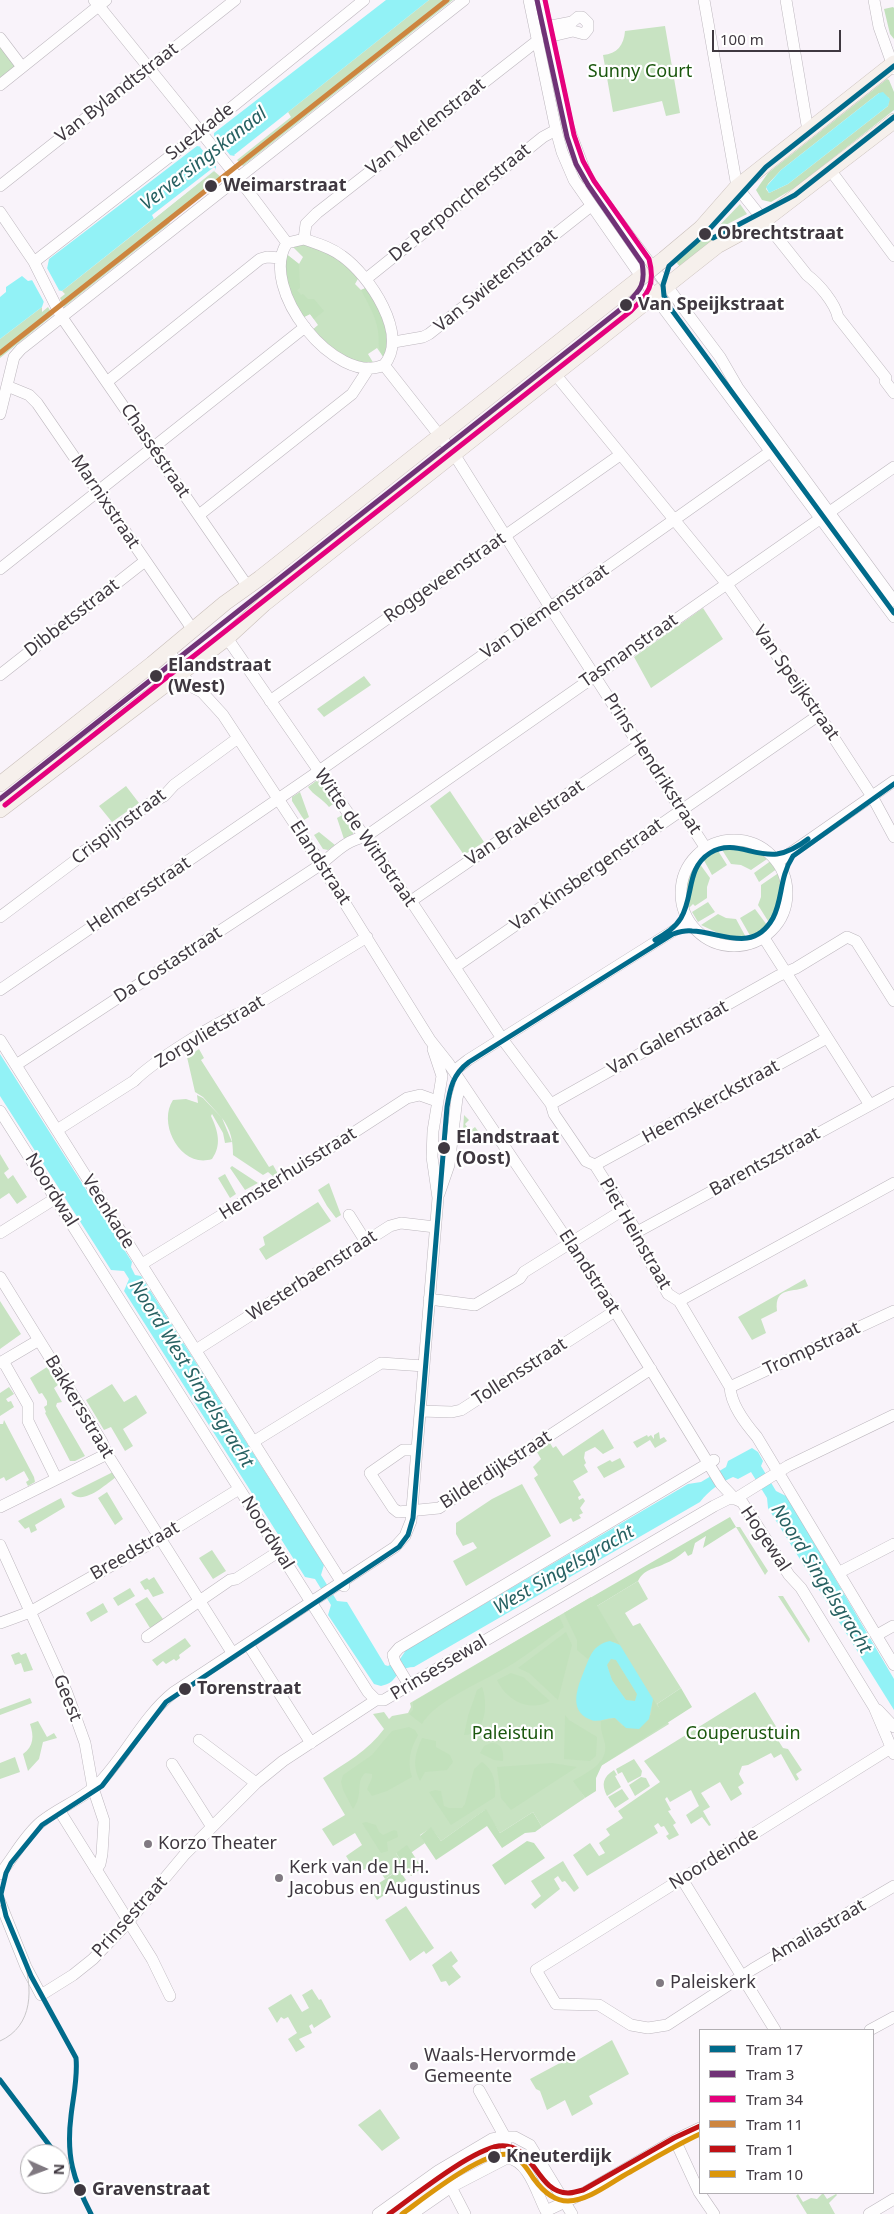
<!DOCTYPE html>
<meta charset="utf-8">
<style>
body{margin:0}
#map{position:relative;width:894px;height:2214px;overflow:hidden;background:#f9f3fa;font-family:"Noto Sans",sans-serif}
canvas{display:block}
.legend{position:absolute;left:699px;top:2029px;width:175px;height:165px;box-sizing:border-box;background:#fff;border:1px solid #b2afb3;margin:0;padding:6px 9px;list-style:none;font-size:15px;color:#3f3840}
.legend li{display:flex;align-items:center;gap:10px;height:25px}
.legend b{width:25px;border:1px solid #b2afb3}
.north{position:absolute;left:20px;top:2144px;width:50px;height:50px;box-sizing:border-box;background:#fff;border:1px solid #b2afb3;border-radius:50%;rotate:92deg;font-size:14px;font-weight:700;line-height:20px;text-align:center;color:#3f3840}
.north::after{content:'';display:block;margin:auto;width:18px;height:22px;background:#807981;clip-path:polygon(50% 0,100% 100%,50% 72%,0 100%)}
.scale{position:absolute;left:712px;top:30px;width:129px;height:22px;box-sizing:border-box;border:2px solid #3f3840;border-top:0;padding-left:6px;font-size:15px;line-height:18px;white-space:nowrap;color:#3f3840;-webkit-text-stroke:4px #fff;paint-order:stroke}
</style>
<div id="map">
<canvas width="894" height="2214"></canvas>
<ul class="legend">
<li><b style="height:6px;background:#006b8b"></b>Tram 17</li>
<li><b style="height:6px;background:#703276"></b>Tram 3</li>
<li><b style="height:6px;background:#e5007d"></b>Tram 34</li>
<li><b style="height:6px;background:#cd853f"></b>Tram 11</li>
<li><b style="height:6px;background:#c01115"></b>Tram 1</li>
<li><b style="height:6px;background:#db960a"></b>Tram 10</li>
</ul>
<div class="north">N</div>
<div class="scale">100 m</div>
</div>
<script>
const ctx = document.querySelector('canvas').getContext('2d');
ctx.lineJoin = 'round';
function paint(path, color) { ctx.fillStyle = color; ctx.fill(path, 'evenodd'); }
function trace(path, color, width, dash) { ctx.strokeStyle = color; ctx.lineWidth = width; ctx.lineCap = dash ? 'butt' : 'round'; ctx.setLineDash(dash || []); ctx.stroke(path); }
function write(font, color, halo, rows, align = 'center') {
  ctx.font = font + ' "Noto Sans",sans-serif'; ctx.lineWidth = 4.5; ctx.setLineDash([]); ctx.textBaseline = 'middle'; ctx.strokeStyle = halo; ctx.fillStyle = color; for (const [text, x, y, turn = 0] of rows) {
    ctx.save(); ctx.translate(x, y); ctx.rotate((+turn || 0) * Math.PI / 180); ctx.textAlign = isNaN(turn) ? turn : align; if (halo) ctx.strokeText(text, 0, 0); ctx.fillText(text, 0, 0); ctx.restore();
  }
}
const green = new Path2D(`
 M429,0h24l-210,166 -6,-6 54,-43 -3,-5z
 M665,26l15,87 -14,3 -4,-15 -49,11 -10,-57c14,-1 21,-10 22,-24z
 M0,47l16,20 -16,12z
 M214,171l8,7 -54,42 2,3 -106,84 -4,-9 5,-4 -3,-3z
 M736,196l3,2 -38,42 2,2 48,-25 3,4 -73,47 -9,-11z
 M740,204l7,10 -29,15 -1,-1z
 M299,243l24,4 36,30 -4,7 6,6 7,-3 10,18 6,53 -7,-10 -9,6 6,10c-26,2 -44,-18 -63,-33l7,-6 -8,-11 -8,4 -17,-65 14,11 4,-7 -11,-11z
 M42,307v5l6,-5 5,8 -53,43v-19z
 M703,608l20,31 -72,49 -17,-31z
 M364,676l7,9 -47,32 -7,-8z
 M316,781l7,2 13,19 -7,5c-6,-8 -16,-12 -21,-20z
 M126,786l13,17 -27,19 -13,-16z
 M450,791l34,51 -20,13 -34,-49z
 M300,792l9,25 -5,3 -12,-19v-4z
 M344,814l10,15 -1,5 -9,5 -7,-21z
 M319,832l16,13 -7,5 -5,-1 -9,-14z
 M734,843l24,5 12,9 -19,13 -10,-5 -10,-1 -12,-19z
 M715,846l12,19 -15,10 -11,-20z
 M697,860l13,18 -3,9v11l-12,8 -2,-2 -7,7c-5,-18 -1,-38 11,-51z
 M772,860l6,8 -19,14 -5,-9z
 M780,872c7,19 5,37 -7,53l-5,-4 -10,-16 3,-8v-12z
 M708,902l7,10 -17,10 -6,-10z
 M755,909l15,20 -18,10 -12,-21z
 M718,914l8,4 10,1 12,22 -14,2 -16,-3 2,-6 -19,-9z
 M199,1049l5,9 -3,2 68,107 4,-2 5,9 -4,3 -6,-5 -5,3 -30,-20c0,-14 -2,-25 -11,-37l10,24 -7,1 -2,-10 -11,-19 -1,2c7,15 11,29 1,43 -31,10 -55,-35 -39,-59l13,-1 12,4 -1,-8 6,3 19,20 -19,-21 -8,-5 -8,-35z
 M464,1115l5,5 -4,4 5,7 5,-4 6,8 -2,3 -6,2 -2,-5 -5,2 1,3h-8v-8l4,-1z
 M0,1154l9,15 -5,4 4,6 5,-4 14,22 -10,7 -8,-11 -9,6z
 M232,1166l26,17 -13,7 -15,-22z
 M225,1174l11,20 -6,4 -12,-20z
 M329,1183l12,32 -5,3 -9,-12 -9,-16z
 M318,1202l13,19 -65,39 -7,-11 6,-4 -2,-8z
 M805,1279l3,7c-14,8 -34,-1 -31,25l-16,8 5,14 -14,7 -14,-23z
 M0,1301l21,33 -21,15z
 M47,1367l11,18 -4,3 8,14 -5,1 -1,3 29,50 -10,5h-5l-25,-48 1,-1 -2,-5 3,-2v-4l-5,-8 -3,1 -9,-16z
 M112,1384l12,18 12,-7 11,18 -24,16 10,17 -8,5 -14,-24 -7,3 -18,-30z
 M9,1387l5,7 -8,5 2,3 3,-1 3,6 -14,9v-23z
 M4,1420l30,57 1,5 -7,4 -2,-4 3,-2 -5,-9 -18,10 -2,-4 -4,2v-55h3z
 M603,1429l11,19 -11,6 -8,-7 -10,5 -1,6 2,5 -2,2 4,7 -15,9 8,14 -3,2 1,3 4,-2 2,3 -5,7 3,5 -4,2 2,3 -8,4 -2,-4 -11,6 -26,-46 4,-3 -5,-8 8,-8 -4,-7 13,-9 3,5 3,-2 7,10z
 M659,1432l1,7 4,-2 3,4 -12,7 -5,-8 -13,8 -4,-6 14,-7 1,2 3,-2 3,4v-4z
 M620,1458l5,9 -21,11 -7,-11 13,-7 2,2z
 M113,1472l3,5c-11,8 -33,29 -45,16z
 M522,1484l29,52 -85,50 -13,-25 24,-13 -4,-6 -10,4 -7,-12v-11l36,-24z
 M107,1492l16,27 -8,6 -17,-27z
 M61,1498l4,9 -30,18 2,5 -6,3 -2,-6 -4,2 -7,-8z
 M736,1527h4l28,44 -3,4z
 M212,1550l14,21 -13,8 -14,-21z
 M154,1577l10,16 -11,4 -5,-8 -3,1 -5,-8 7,-4 2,2z
 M638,1581l10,18 -23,14 8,13 7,-3 41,65 -24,16 12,20 -94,58 10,16 -43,29 -9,-15 -33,21 -15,-23 -44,31 -10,-13 -11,7 5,8 -13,9 -16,1 8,13 -19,13 -10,-16 -18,11 -11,-18 16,-11 -7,-12 -22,13 -11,-17 23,-14 -22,-37c22,-15 45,-27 61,-49l-11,-15 11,-2 5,7 3,-3 16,-3 3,-6 -1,-4 181,-106 6,9z
 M130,1588l5,8 -17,10 -5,-8z
 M778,1596h5l27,43 -1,4z
 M147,1597l16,22 -1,4 -12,5 -15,-24z
 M103,1603l5,9 -17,10 -5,-9z
 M185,1638l6,8 -12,9 1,3 -4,3 -2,-2 -8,5 -3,-3 -6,5 -5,-6z
 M19,1652l2,3 5,-2 7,17 -9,2 -3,-9 -6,2 -4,-10z
 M755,1692l25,41 -4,4 7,11 5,1 14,21 -6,4 3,5 -3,2 -15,-27 -7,4 -3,-5 -23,12 -6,1 -3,8 5,9 -6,4 4,7 -11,7 -11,-19 -19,11 9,14 -7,4 8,14 -2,1 -7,-9 -11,7 -5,-9 13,-9 -8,-16 -21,12 -3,-5 -2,2 6,11 -3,1 8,12 -3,2 6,10 -10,5 -3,-4 3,-2 -5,-8 -3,1 -3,-4 -4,3 4,7 -71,43 -14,-21 17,-12 9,13 6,-3 -6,-10 11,-8 -4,-6 17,-11 -5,-7 42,-29 -16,-21z
 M30,1698l2,5 -32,12v-6z
 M38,1721l9,16 7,-4 3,5 -14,4 -4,17 -11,12 -5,-17c11,-8 11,-18 7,-30z
 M15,1757l5,15 -20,7v-16z
 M634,1759l8,12 -1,5 -13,7 -6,-11 -4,2 -2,-5z
 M614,1770l3,5 -2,1 6,11 -14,9c-6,-12 -4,-19 7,-26z
 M641,1777l5,1 4,8 -15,10 -6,-11z
 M622,1789l7,10 -14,9 -7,-11z
 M563,1861l16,27 -5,4 -9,-11 -3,1 -4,-6 -4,3 6,10 -25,20 -4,-5 10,-8 -10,-15z
 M406,1906l28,42 -8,6 -2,-3 -14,10 -25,-41z
 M451,1951l7,10 -6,5 9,11 -12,9 -3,-5 -5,1 -9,-17z
 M312,1989l7,11 2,-1 10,18 -17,11 -2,-4 -3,2 3,7 -13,6 6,8 -9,5 -8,-13 9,-6 -9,-16 -4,2 -3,-2 -4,6 -9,-15 23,-14 11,18 7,-4 -7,-13z
 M612,2040l17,34 -40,22 4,8 -21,12 -7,-16 -18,10 -7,-19 -4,-2 -6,-10 43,-23 3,5z
 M380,2109l20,29 -18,13 -24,-26z
 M823,2193l4,6 9,-5 1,1 -8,8 6,11h-28l-11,-18 2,-2 5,8 8,-4 6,1z`);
const forest = new Path2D(`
 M893,7l1,1v31l-4,-5 -6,-25z
 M887,79l2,1 5,12v18l-98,77 -25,15 -9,-2 -6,-10 12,-17zM879,93l10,5 -1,8 -100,78 -19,9 -3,-4 2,-5 13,-14z
 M285,253l14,11 1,24 -3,2 4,5 2,-1 5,5h6l10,12 -10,8 -4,-5 -8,4 -15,-28z
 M368,287c11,22 25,46 16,71 -8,-13 -4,-13 -6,-27 -2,-14 -10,-28 -17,-41z
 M730,1517l6,10 -33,21 3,-12 -11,7 -3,11 -4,2 -3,-5c-6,5 -13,10 -21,13 -10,5 -20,5 -26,17l-41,25 23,39 -5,-3 -17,4 -10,13 -11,-9v-10l-13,-27z
 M559,1616l5,11c-17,12 -33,25 -50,36 -25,16 -79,37 -92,61l-13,-10 4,-4v-8z
 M566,1632l6,13 -14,55 -29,-27 -11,-5z
 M611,1659l5,1 21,34 -2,7 -9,-1 -14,-20 -5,-15z
 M511,1673l12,4 27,24c-20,12 -44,-1 -53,-21z
 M482,1687c6,15 5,48 -18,48l4,-19 9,-26z
 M681,1688l11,19 -90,58 -6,13v13l-11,7 -12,-17c14,-9 35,-17 32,-37 -2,-9 -5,-14 -4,-23l14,-3 7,8 29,-11 2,-16 7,11 -3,-6z
 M565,1715l4,5 28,17 -1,19 -6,5 -26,-2z
 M409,1727l6,3 3,5c-8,15 -11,26 -6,42l-25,14 -15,5 -5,-7 5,-11v-4l-7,-1c-10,10 -1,21 -12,36l-10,-19 -2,-8 2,-7 29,-20 20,-24z
 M422,1738l14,3v6l14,8 3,7 -6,8 -22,2 -5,9c-8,-16 -5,-27 2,-43z
 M491,1743c11,0 13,8 12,18l-9,-1 -14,-7 4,-7z
 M482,1762c12,8 14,20 13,35l-44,28 -22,-33 6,-2 6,1 3,15 5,2h13l3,-4 9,-35z
 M552,1763l25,4 -66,43 -10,-12 -4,-31z
 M486,1809l14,24 33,-21 9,15 -7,5 -10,1 -23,15 -15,-22 -51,34 -16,-24 11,-9 10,14z
 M366,1822l10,3 3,7 4,3 11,-5 3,1 1,6 -11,5 1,9 -7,2 -19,-30z
 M527,1841l7,2 11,15 -40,27 -13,-20z
 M407,1845l15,23 -11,8 -15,-23z
 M399,1870l7,10 -29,20 -7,-11z`);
const water = new Path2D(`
 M386,0h43l-195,155 1,1 -6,-1 -13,10v4l-154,122 -5,-1 -13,11 -2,6 -42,32v-42l6,-5v-5l16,-11 6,5 5,-1 14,-11 2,-10 148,-113 5,1 12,-10v-4z
 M883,92l7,7 -2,7 -100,78 -19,9 -3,-6 15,-17 98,-77z
 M0,1054l132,208 -1,5 4,8 6,1 183,289 -3,10 16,26 10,1 38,63 3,1 12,-7 6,-9 282,-166 13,-2 25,-15 2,-6 24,-13 6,4 5,9 -2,5 15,25 10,5 3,4 105,179v31l-126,-202 -1,-10 -16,-26 -13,7 -5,-2c-13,6 -24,13 -33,25l-286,165c-11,0 -15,6 -21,13 -2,3 -8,5 -12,6l-7,-2 -46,-69 3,-10 -16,-26 -10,-2 -181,-286 5,-12 -5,-8 -13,-1 -111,-174z
 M610,1641l10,4 33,54 -4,20 -10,10 -13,-1 -11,-10c-9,-1 -17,6 -26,1 -21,-9 -11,-33 -5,-48 6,-14 8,-26 26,-30zM611,1659l5,1 21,34 -2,7 -9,-1 -14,-20 -5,-15z`);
const pier = new Path2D(`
 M215,136l15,19 -15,11 -15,-19z
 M214,167l2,2 -62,50 -2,-4z
 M47,268l12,22 -15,12 -12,-22z`);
const minor = new Path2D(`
 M94,0l148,183 45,60
 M529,0l27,130 6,22 12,28 87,125 233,312
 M541,0l27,126 21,56 131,175 18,31 156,213
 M704,0l33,187 70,88c12,9 28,28 31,42l48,61 -1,3 9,12
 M786,0l22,131
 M874,0l5,27 15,42
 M546,27l26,-5 6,-5h4l6,6v6l-4,5 -11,-3 -25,6
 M0,38l22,29
 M0,85l106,-85
 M831,171l63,85
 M0,186l235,-186
 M0,212l34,50 27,54 187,271
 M304,239c14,5 26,8 38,17 27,19 68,79 42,109 -48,22 -127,-77 -97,-122z
 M304,239l2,-15 11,-11 220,-172
 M34,262l166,-129 164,-133
 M366,279l177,-142 13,-7
 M394,342l29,-5 6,-3 162,-128
 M384,365l70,89 96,153 155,240
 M555,374l171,209 93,132 54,83 21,39
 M108,381l152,-122 7,-2 14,1
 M7,386l22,9 8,8 156,227
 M0,414l14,-57 7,-8 443,-349
 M199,515l153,-121 17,-26
 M0,569l305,-242
 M227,638l177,256 7,7 92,139 48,64 3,10 32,47 9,4 42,67 2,10 29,52 11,7 51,86c1,18 15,36 27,50l137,228
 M168,651l16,19 1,8 7,9 10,5 21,23 92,140 115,185 19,24 166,247 106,173 14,15 7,3 47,73 12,13 73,119 20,47
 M0,675l145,-114
 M270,701l350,-246
 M681 893a53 53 0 1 1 106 0a53 53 0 1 1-106 0Z
 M779,861l115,-80
 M411,901l228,-156
 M0,917l76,-57 8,-9 13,-7 52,-40 15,-8 10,-11 64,-47
 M764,938l106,167
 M455,967l364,-252
 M0,990l319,-219 451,-319
 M0,1040l344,546
 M16,1065l298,-196c18,-12 30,-29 51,-32l529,-370
 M454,1071l14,-11 221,-139
 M551,1104l227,-128 18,-8 51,-31 9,4 38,60
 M0,1111l368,581 8,8
 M57,1130l77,-49c18,-19 88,-63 112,-70l121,-74
 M595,1165l232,-127
 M439,1194l10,-29 8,-67 4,-14
 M349,1215l17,27
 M637,1232l257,-140
 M0,1233l56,-35
 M142,1264l171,-105 94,-61 13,-3 17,6
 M0,1277l102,165 5,12 126,200
 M429,1299l46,6 45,-27 4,-6 99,-62
 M679,1301l215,-118
 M196,1350l194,-124 11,-3 34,4
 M3,1361l25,44v16l28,57
 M0,1363l39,-23
 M730,1387l164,-76
 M420,1411l32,1 9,-2 154,-99
 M253,1442l128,-79 43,3
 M417,1450h-14l-33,23 23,35 5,4 41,-4 212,-139
 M735,1499l53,-33 106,-51
 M0,1507l107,-53
 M0,1545l67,148 18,50 8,45 11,33 -2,33 -2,10 -4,6
 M840,1572l54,-28
 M0,1623l30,-11 130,-74 79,-49
 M877,1635l16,-9
 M147,1637l83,-57 6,-1 42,-27
 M248,1644l63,99
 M393,1655l6,-7 315,-188
 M393,1655l2,7 14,23
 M376,1700h8l330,-194 14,-7h7
 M878,1710l16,17
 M199,1740l57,43
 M894,1746l-358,224 20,34 43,1 32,20 17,3 19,-3 86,-56 141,-83
 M172,1764l40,63
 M59,1810l93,149 18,37
 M0,1874c14,-17 24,-38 41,-52 18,-15 43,-23 60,-41 27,-29 42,-64 73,-89l221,-145 10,-11 6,-15 27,-323 -6,-41 1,-26 9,-55 -9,-27
 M682,1879l93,151
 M0,1902l26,65 15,28 32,-20 20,-16 36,-38 56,-67 71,-71 27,-22 93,-61
 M870,2030l24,-13
 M479,2090l26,47 2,21
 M675,2140l24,52 15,22
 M451,2187l14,27
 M546,2211l38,-18 91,-53 25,-12
 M378,2214l60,-43 54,-32 10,-2h13l15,8 42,69
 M412,2214l39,-27 56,-29c22,2 30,36 39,53
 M869,2214l25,-15`);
const major = new Path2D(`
 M0,784l152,-120 73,-61 35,-25 404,-319 37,-31 36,-41 157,-124
 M0,810l227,-172 37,-34 453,-358 48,-26 129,-99`);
const tram = new Path2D(`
 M637,253l40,56
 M622,303l58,-47
 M0,1905l6,11
 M0,2041c34,-15 33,-54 23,-83`);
const tram1 = new Path2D(`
 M894,66l-128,101 -61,67 -36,32 -6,19 1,11 7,13 223,304
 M713,238l82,-43 99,-78
 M655,940c10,-6 20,-12 26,-22 13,-22 5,-50 29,-65 23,-14 43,4 67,1 12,-2 22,-8 31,-15
 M0,2080l56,74
 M91,2214c-18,-35 -25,-58 -20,-98 2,-19 7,-38 5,-58l-45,-82 -25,-60 -5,-22 5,-21 5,-10 31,-38 60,-39 64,-84 233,-155 9,-12 5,-17 34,-411c3,-19 6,-33 22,-45l204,-128c6,-2 12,-4 19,-3 29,1 61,23 81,-13 10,-19 6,-40 20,-62l101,-72`);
const tram2 = new Path2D(`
 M0,799l626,-494c14,-15 20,-20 16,-42l-54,-78 -12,-21 -9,-27 -30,-137`);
const tram3 = new Path2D(`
 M5,805l626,-494c17,-17 25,-26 18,-52l-55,-78 -11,-20 -9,-26 -29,-135`);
const tram4 = new Path2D(`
 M0,353l447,-353`);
const tram5 = new Path2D(`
 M389,2214c25,-18 82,-64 110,-68 35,-4 37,47 69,47 5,0 10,-2 15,-3l91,-52 26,-12`);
const tram6 = new Path2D(`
 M402,2214c21,-15 84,-66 108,-59 11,3 18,15 24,24 8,11 19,22 34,22 22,-1 43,-19 62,-29 23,-13 46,-27 70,-38`);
const markers = [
 [211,186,7,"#3f3840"],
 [705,234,7,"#3f3840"],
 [626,305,7,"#3f3840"],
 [156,676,7,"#3f3840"],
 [444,1148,7,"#3f3840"],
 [185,1689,7,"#3f3840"],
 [148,1844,5,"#807981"],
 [279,1878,5,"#807981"],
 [660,1983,5,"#807981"],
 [414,2066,5,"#807981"],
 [494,2157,7,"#3f3840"],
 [80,2190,7,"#3f3840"]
];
const parkNames = [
 ["Sunny Court",640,72],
 ["Paleistuin",513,1734],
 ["Couperustuin",743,1734]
];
const streetNames = [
 ["Van Bylandtstraat",117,93,-38],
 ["Van Merlenstraat",426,127,-38],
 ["Suezkade",200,132,-38],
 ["De Perponcherstraat",460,203,-39],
 ["Van Swietenstraat",496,281,-39],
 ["Chasséstraat",155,451,56],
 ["Marnixstraat",105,502,56],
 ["Roggeveenstraat",445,578,-35],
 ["Van Diemenstraat",545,612,-35],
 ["Dibbetsstraat",72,618,-38],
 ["Tasmanstraat",629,651,-35],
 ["Van Speijkstraat",796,683,55],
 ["Prins Hendrikstraat",652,764,57],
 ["Van Brakelstraat",525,823,-34],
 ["Crispijnstraat",119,827,-37],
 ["Witte de Withstraat",365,838,55],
 ["Elandstraat",320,863,57],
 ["Van Kinsbergenstraat",587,875,-35],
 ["Helmersstraat",139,895,-34],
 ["Da Costastraat",168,965,-33],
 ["Zorgvlietstraat",210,1032,-31],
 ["Van Galenstraat",668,1038,-29],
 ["Heemskerckstraat",711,1102,-29],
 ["Barentszstraat",765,1162,-29],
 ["Hemsterhuisstraat",288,1174,-32],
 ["Noordwal",51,1190,58],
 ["Veenkade",108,1212,58],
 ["Piet Heinstraat",635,1234,60],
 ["Elandstraat",589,1272,57],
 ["Westerbaenstraat",312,1276,-33],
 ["Trompstraat",812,1349,-25],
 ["Tollensstraat",520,1372,-33],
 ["Bakkersstraat",79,1407,59],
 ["Bilderdijkstraat",496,1470,-33],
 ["Noordwal",267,1533,58],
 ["Hogewal",765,1539,56],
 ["Breedstraat",135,1551,-30],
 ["Prinsessewal",439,1668,-31],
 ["Geest",67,1698,68],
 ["Noordeinde",714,1859,-32],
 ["Prinsestraat",130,1917,-48],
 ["Amaliastraat",818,1931,-30]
];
const stopNames = [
 ["Weimarstraat",223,186],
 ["Obrechtstraat",717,234],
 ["Van Speijkstraat",638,305],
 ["Elandstraat",168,666],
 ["(West)",168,687],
 ["Elandstraat",456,1138],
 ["(Oost)",456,1159],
 ["Torenstraat",197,1689],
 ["Kneuterdijk",506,2157],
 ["Gravenstraat",92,2190]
];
const poiNames = [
 ["Korzo Theater",158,1844],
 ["Kerk van de H.H.",289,1868],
 ["Jacobus en Augustinus",289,1889],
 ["Paleiskerk",670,1983],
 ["Waals-Hervormde",424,2056],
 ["Gemeente",424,2077]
];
const waterNames = [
 ["Verversingskanaal",204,159,-38],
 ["Noord West Singelsgracht",191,1374,58],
 ["West Singelsgracht",564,1570,-30],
 ["Noord Singelsgracht",821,1579,58]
];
paint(green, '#c8e3c2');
paint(forest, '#c2e1bc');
paint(water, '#92f2f6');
paint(pier, '#f9f3fa');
trace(minor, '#bdb7be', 12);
trace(major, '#c9bfba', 16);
trace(minor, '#fefdfe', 11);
trace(major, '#f6f0ec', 15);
trace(tram, '#c8c6c8', 1);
trace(tram1, '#006b8b', 5);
trace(tram2, '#703276', 5);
trace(tram3, '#e5007d', 5);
trace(tram4, '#cd853f', 5);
trace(tram5, '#c01115', 5);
trace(tram6, '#db960a', 5);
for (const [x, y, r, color] of markers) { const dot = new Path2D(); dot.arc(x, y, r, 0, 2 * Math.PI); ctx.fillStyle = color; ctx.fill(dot); trace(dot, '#fff', 2); }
write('18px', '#1b570e', '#fff', parkNames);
write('18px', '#3f3840', '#fff', streetNames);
write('bold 18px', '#3f3840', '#fff', stopNames, 'left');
write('18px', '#3f3840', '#fff', poiNames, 'left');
write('italic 19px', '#276162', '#fff', waterNames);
</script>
